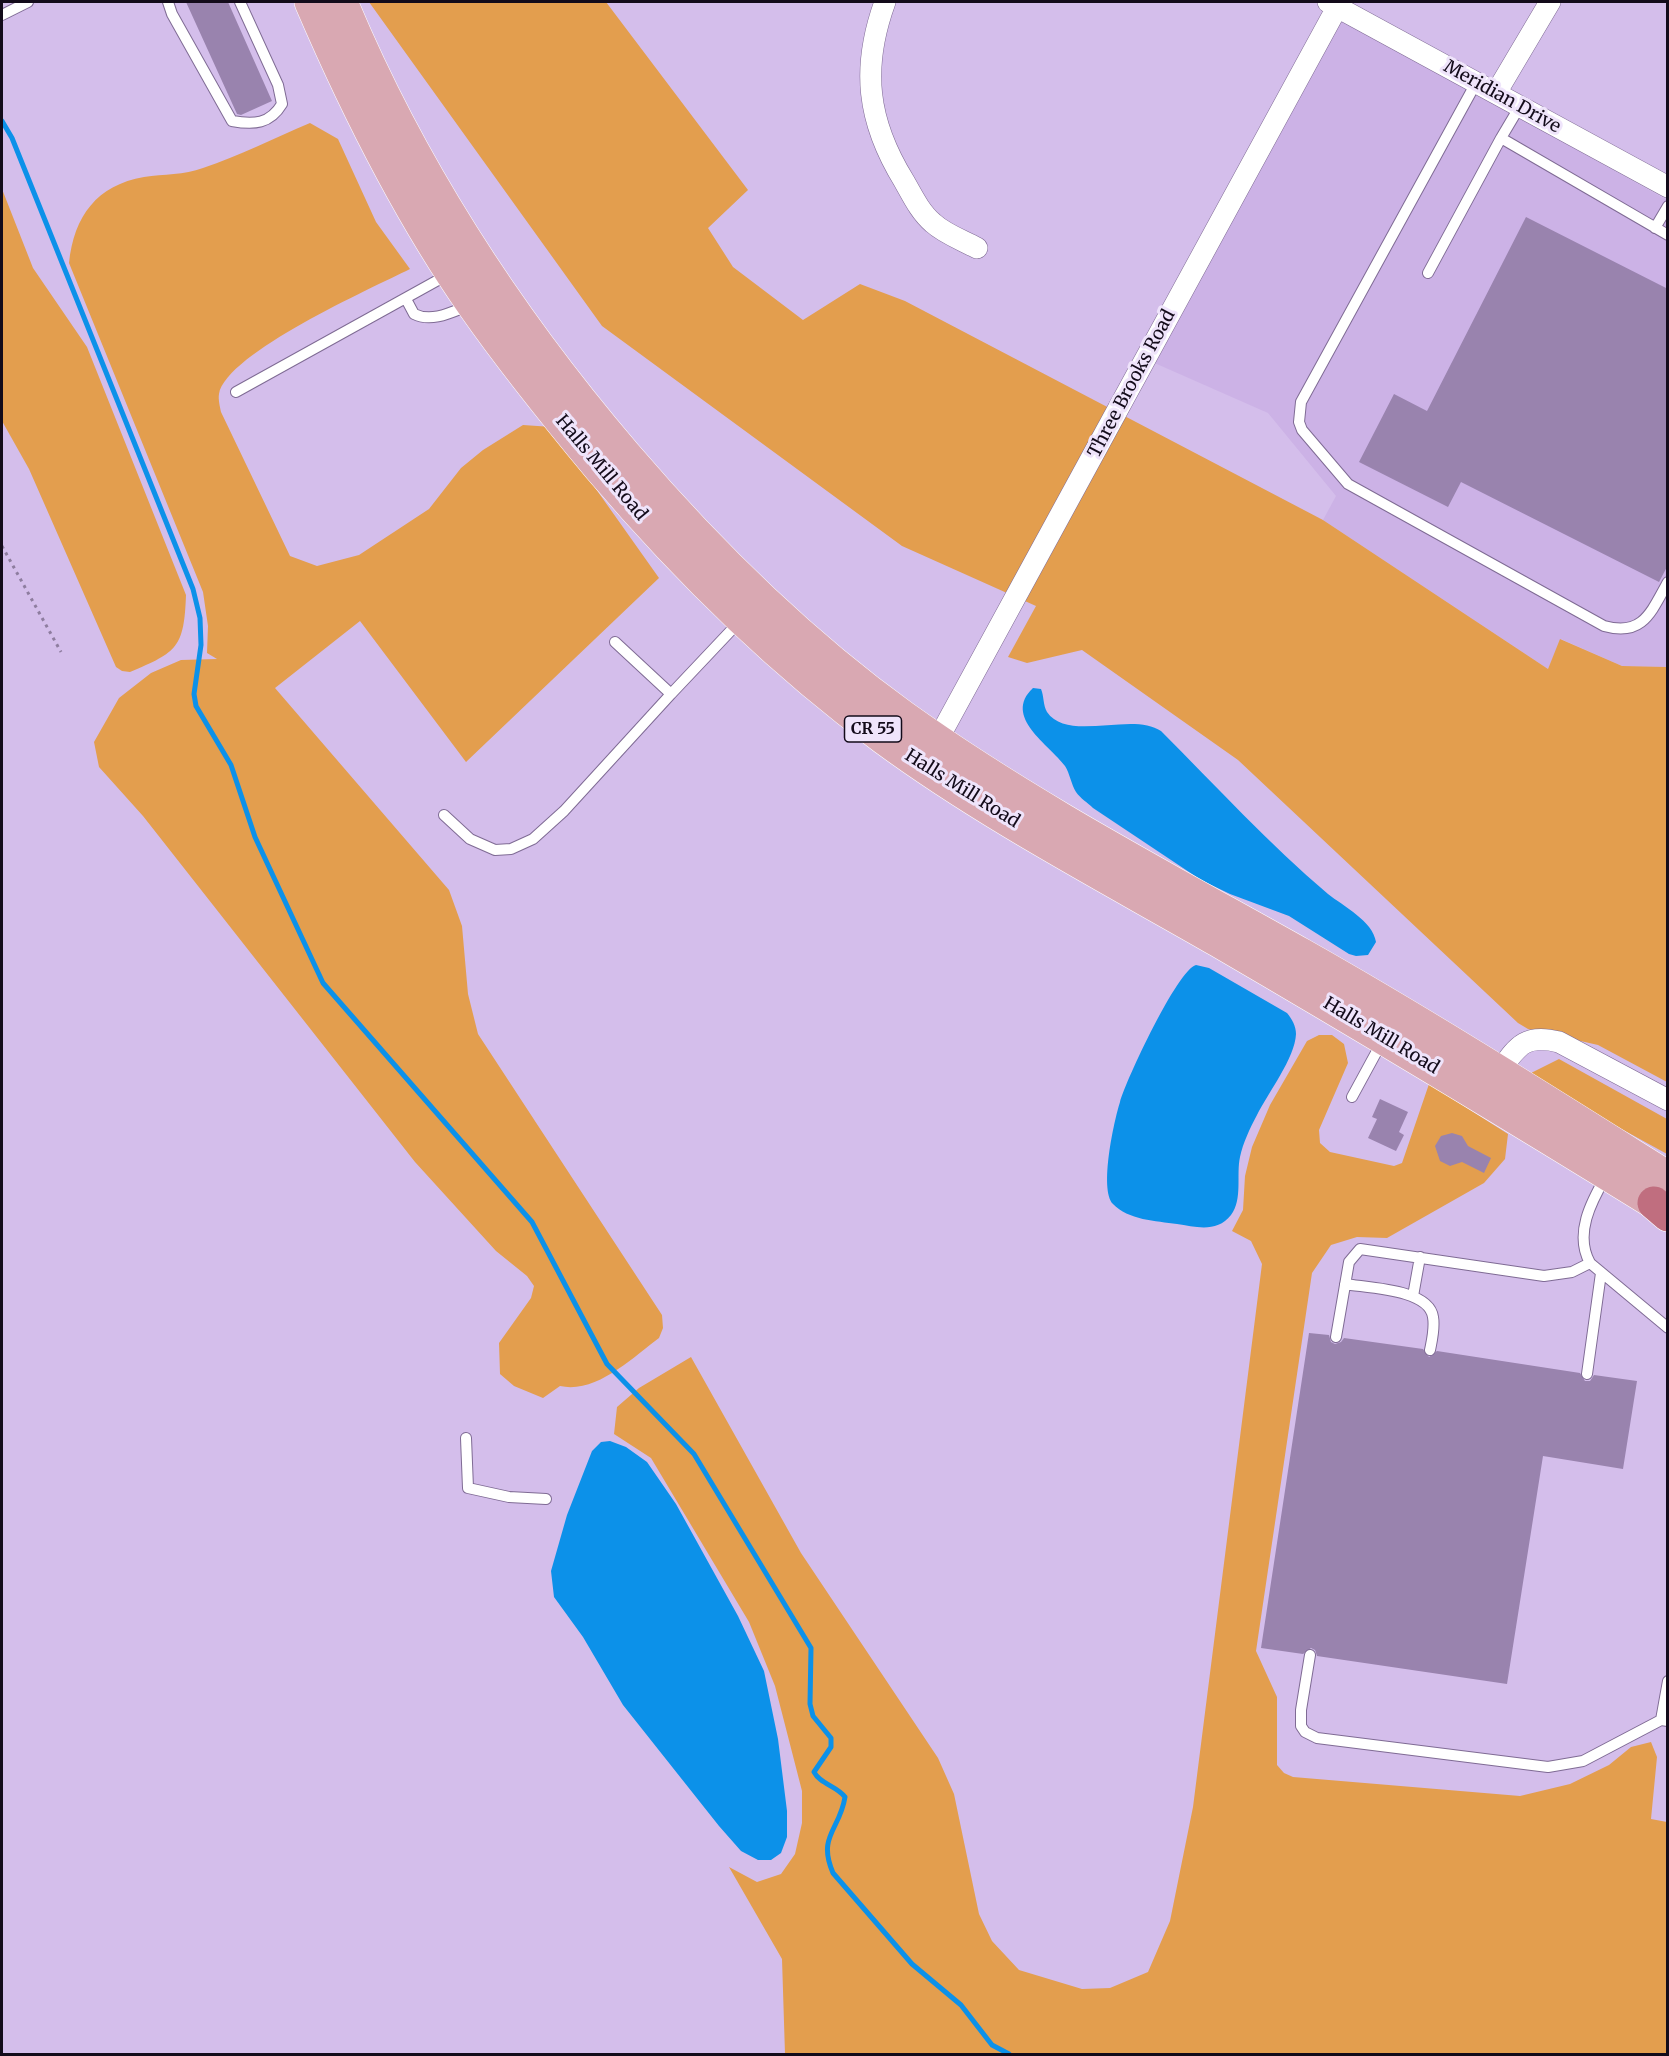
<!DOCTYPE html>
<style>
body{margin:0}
#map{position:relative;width:1669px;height:2056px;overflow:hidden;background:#d4beeb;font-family:Merriweather,serif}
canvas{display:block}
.frame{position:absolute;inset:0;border:3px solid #130b1a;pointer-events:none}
</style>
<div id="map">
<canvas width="1669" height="2056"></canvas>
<div class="frame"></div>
</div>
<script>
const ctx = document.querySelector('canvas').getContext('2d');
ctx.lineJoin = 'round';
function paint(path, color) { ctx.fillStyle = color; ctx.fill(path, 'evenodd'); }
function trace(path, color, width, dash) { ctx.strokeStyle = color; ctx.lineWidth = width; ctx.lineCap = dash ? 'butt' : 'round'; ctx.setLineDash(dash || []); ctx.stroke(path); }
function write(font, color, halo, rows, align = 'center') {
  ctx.font = font + ' Merriweather,serif'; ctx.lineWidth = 6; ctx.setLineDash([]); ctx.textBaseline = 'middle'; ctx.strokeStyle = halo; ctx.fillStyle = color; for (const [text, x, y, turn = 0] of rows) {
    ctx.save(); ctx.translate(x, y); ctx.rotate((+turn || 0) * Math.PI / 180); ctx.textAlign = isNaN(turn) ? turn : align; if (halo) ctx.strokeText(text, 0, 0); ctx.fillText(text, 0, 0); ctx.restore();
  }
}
const built = new Path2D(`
 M1340,18l327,182v467l-45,-1 -61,-27 -13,30 -225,-149 13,-24 -68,-83 -118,-52z`);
const green = new Path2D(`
 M369,2h237l142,188 -40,38 25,39 70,53 57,-36 45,17 418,219 225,149 12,-30 62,27 45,1v415l-69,-37 -70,-16 -10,-6 -280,-263 -156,-110 -55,13 -19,-6 28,-51 -134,-60 -300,-220z
 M310,123l28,16 38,83 34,47c-38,19 -184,84 -191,125 -1,5 1,13 2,18l69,144 27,10 42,-11 70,-46 32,-41 22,-18 40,-25 29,2 107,151 -193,184 -106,-141 -85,67 174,202 13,36 6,68 10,40 184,281 1,13 -4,10c-27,20 -63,56 -99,48l-17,12 -29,-12 -14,-12 -1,-31 32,-45 3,-12 -7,-10 -31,-25 -81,-89 -272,-346 -44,-49 -5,-25 25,-44 32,-25 30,-13 36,-1 -10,-6 1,-27 -5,-34 -134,-329c5,-47 28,-78 75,-86 20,-3 40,-2 59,-9 36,-12 71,-30 107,-45z
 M2,189l31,79 54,79 99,248c-2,52 -8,57 -56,77l-8,-1 -6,-4 -87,-198 -27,-48z
 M1319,1035h13l12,9 4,19 -29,67 1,13 10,9 64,14 8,-3 27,-79 79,50 -3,25 -21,24 -97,55 -30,-1 -26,8 -19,28 -56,378 21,46v68l7,8 9,4 227,19 50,-12 39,-19 22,-18 20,-5 6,15 -6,62 16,3v232h-882l-3,-95 -53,-92 28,15 24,-8 14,-20 7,-31v-32l-27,-105 -26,-64 -98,-164 -37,-24 3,-27 22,-19 52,-31 110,196 137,205 16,36 25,120 13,27 27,29 63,19 28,-1 38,-16 22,-51 23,-114 69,-543 -11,-23 -19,-10 11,-21 2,-34 7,-29 18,-42 37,-64z
 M1559,1059l108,60v35l-142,-78z`);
const water = new Path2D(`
 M1033,688l8,1c3,7 2,16 6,23 21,31 85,-1 114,19 55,55 108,113 167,163 15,12 45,27 48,48l-8,13 -12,1 -7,-2 -60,-38 -59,-22 -29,-14 -108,-72c-5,-5 -13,-10 -17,-16 -5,-8 -6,-18 -11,-26 -15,-21 -63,-49 -32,-78z
 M1196,965l13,3 78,45c5,6 9,13 9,21 -1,24 -28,59 -39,81 -7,13 -14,28 -17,42 -4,18 3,42 -9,58 -14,18 -35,12 -54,9 -21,-3 -49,-4 -64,-20 -14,-15 1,-83 7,-102 6,-22 58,-133 76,-137z
 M610,1441l16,6 21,15 29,42 62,112 26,55 14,68 9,72v26l-6,16 -10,7h-13l-17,-9 -22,-25 -96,-121 -40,-68 -29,-40 -3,-26 16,-56 25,-64 9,-9z`);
const stream = new Path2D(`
 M2,121l10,17 181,451 7,29 1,27 -7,49 2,12 35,59 24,72 68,146 209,239 75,142 87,90 117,194 -1,56 3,12 18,22v9l-17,25c6,12 23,14 31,25 -5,33 -28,39 -12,76l79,91 49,41 31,40 17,9`);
const building = new Path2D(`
 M186,2h42l44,99 -31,14 -4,-1z
 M1526,217l142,72v276l-9,17 -198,-100 -13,25 -89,-45 35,-68 33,17z
 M1380,1099l28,13 -9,20 5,3 -8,16 -28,-13 9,-19 -5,-2z
 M1452,1133l10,3 6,10 23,12 -7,15 -22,-11 -12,4 -10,-5 -5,-15 6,-10z
 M1309,1333l20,2 2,7 4,2 6,-2 3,-4 79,11 6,8 8,-6 143,22 5,8h5l4,-6 43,6 -14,88 -80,-13 -36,228 -190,-28 -2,-6 -4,-2 -8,6 -42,-6z`);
const path = new Path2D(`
 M2,546l59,106`);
const lane = new Path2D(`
 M168,2l4,12 60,107c22,4 38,3 50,-17l-4,-19 -38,-83
 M2,15l26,-13
 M1476,83l-175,319 -2,20 3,8 46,54 256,142c39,11 47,-14 64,-44
 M1520,106l-19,32 167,97
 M1655,228l13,-22
 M1428,273l73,-135
 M406,299l8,15c18,9 38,-2 56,-9
 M236,392l213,-118
 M615,642l56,52 68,-72
 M444,815l26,24 25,11 16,-1 22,-10 31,-28 107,-117
 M1352,1097l31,-57
 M1606,1176c-15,26 -32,58 -16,87l78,65
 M1345,1284c23,4 84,5 88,33 2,11 -1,23 -3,33
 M1413,1296l7,-39
 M1336,1337l13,-75 11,-13 184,27 28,-4 18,-9
 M1587,1374l14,-101
 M466,1438l2,50 41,9 37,2
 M1310,1655l-9,55v16l4,6 12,6 231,29 35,-6 78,-41 7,1
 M1661,1720l7,-39`);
const street = new Path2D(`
 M885,2c-24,66 -18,119 19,179 8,14 16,31 29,42 12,11 29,17 44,25
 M1328,2l340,185
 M1496,93l54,-91
 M931,752l409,-750
 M1498,1073c19,-26 26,-40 61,-31l109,58`);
const primary = new Path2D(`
 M311,2c45,105 97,210 163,304 39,56 82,109 126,162 85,100 178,192 284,270 105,77 222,138 335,203 151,88 300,178 449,270
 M341,2c69,166 167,316 284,453 83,97 174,187 278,262 126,90 264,162 399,238 124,70 245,147 366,223`);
const highway = new Path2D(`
 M1654,1203l14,12`);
const shields = [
 [873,729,57]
];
const shieldNames = [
 ["CR 55",873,729]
];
const streetNames = [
 ["Meridian Drive",1502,97,29],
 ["Three Brooks Road",1132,384,-62],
 ["Halls Mill Road",601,468,50],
 ["Halls Mill Road",962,789,32],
 ["Halls Mill Road",1381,1036,31]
];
paint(built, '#ccb2e6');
paint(green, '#e39e4e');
paint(water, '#0c91e9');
trace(stream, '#0c91e9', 5);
paint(building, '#9983ae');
trace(lane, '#7f6b94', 12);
trace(street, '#7f6b94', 22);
trace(primary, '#fff', 34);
trace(highway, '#fff', 34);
trace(path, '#8e7d9f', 3, [3, 4.5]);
trace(lane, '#fff', 10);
trace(street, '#fff', 21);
trace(primary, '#d9a8b2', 33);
trace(highway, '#c06e7f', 33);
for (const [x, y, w] of shields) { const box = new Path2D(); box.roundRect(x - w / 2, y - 13, w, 26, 4.5); ctx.fillStyle = '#efe4fb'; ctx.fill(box); trace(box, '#130b1a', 1.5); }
write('bold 16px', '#130b1a', null, shieldNames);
write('18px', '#130b1a', '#efe4fb', streetNames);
</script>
